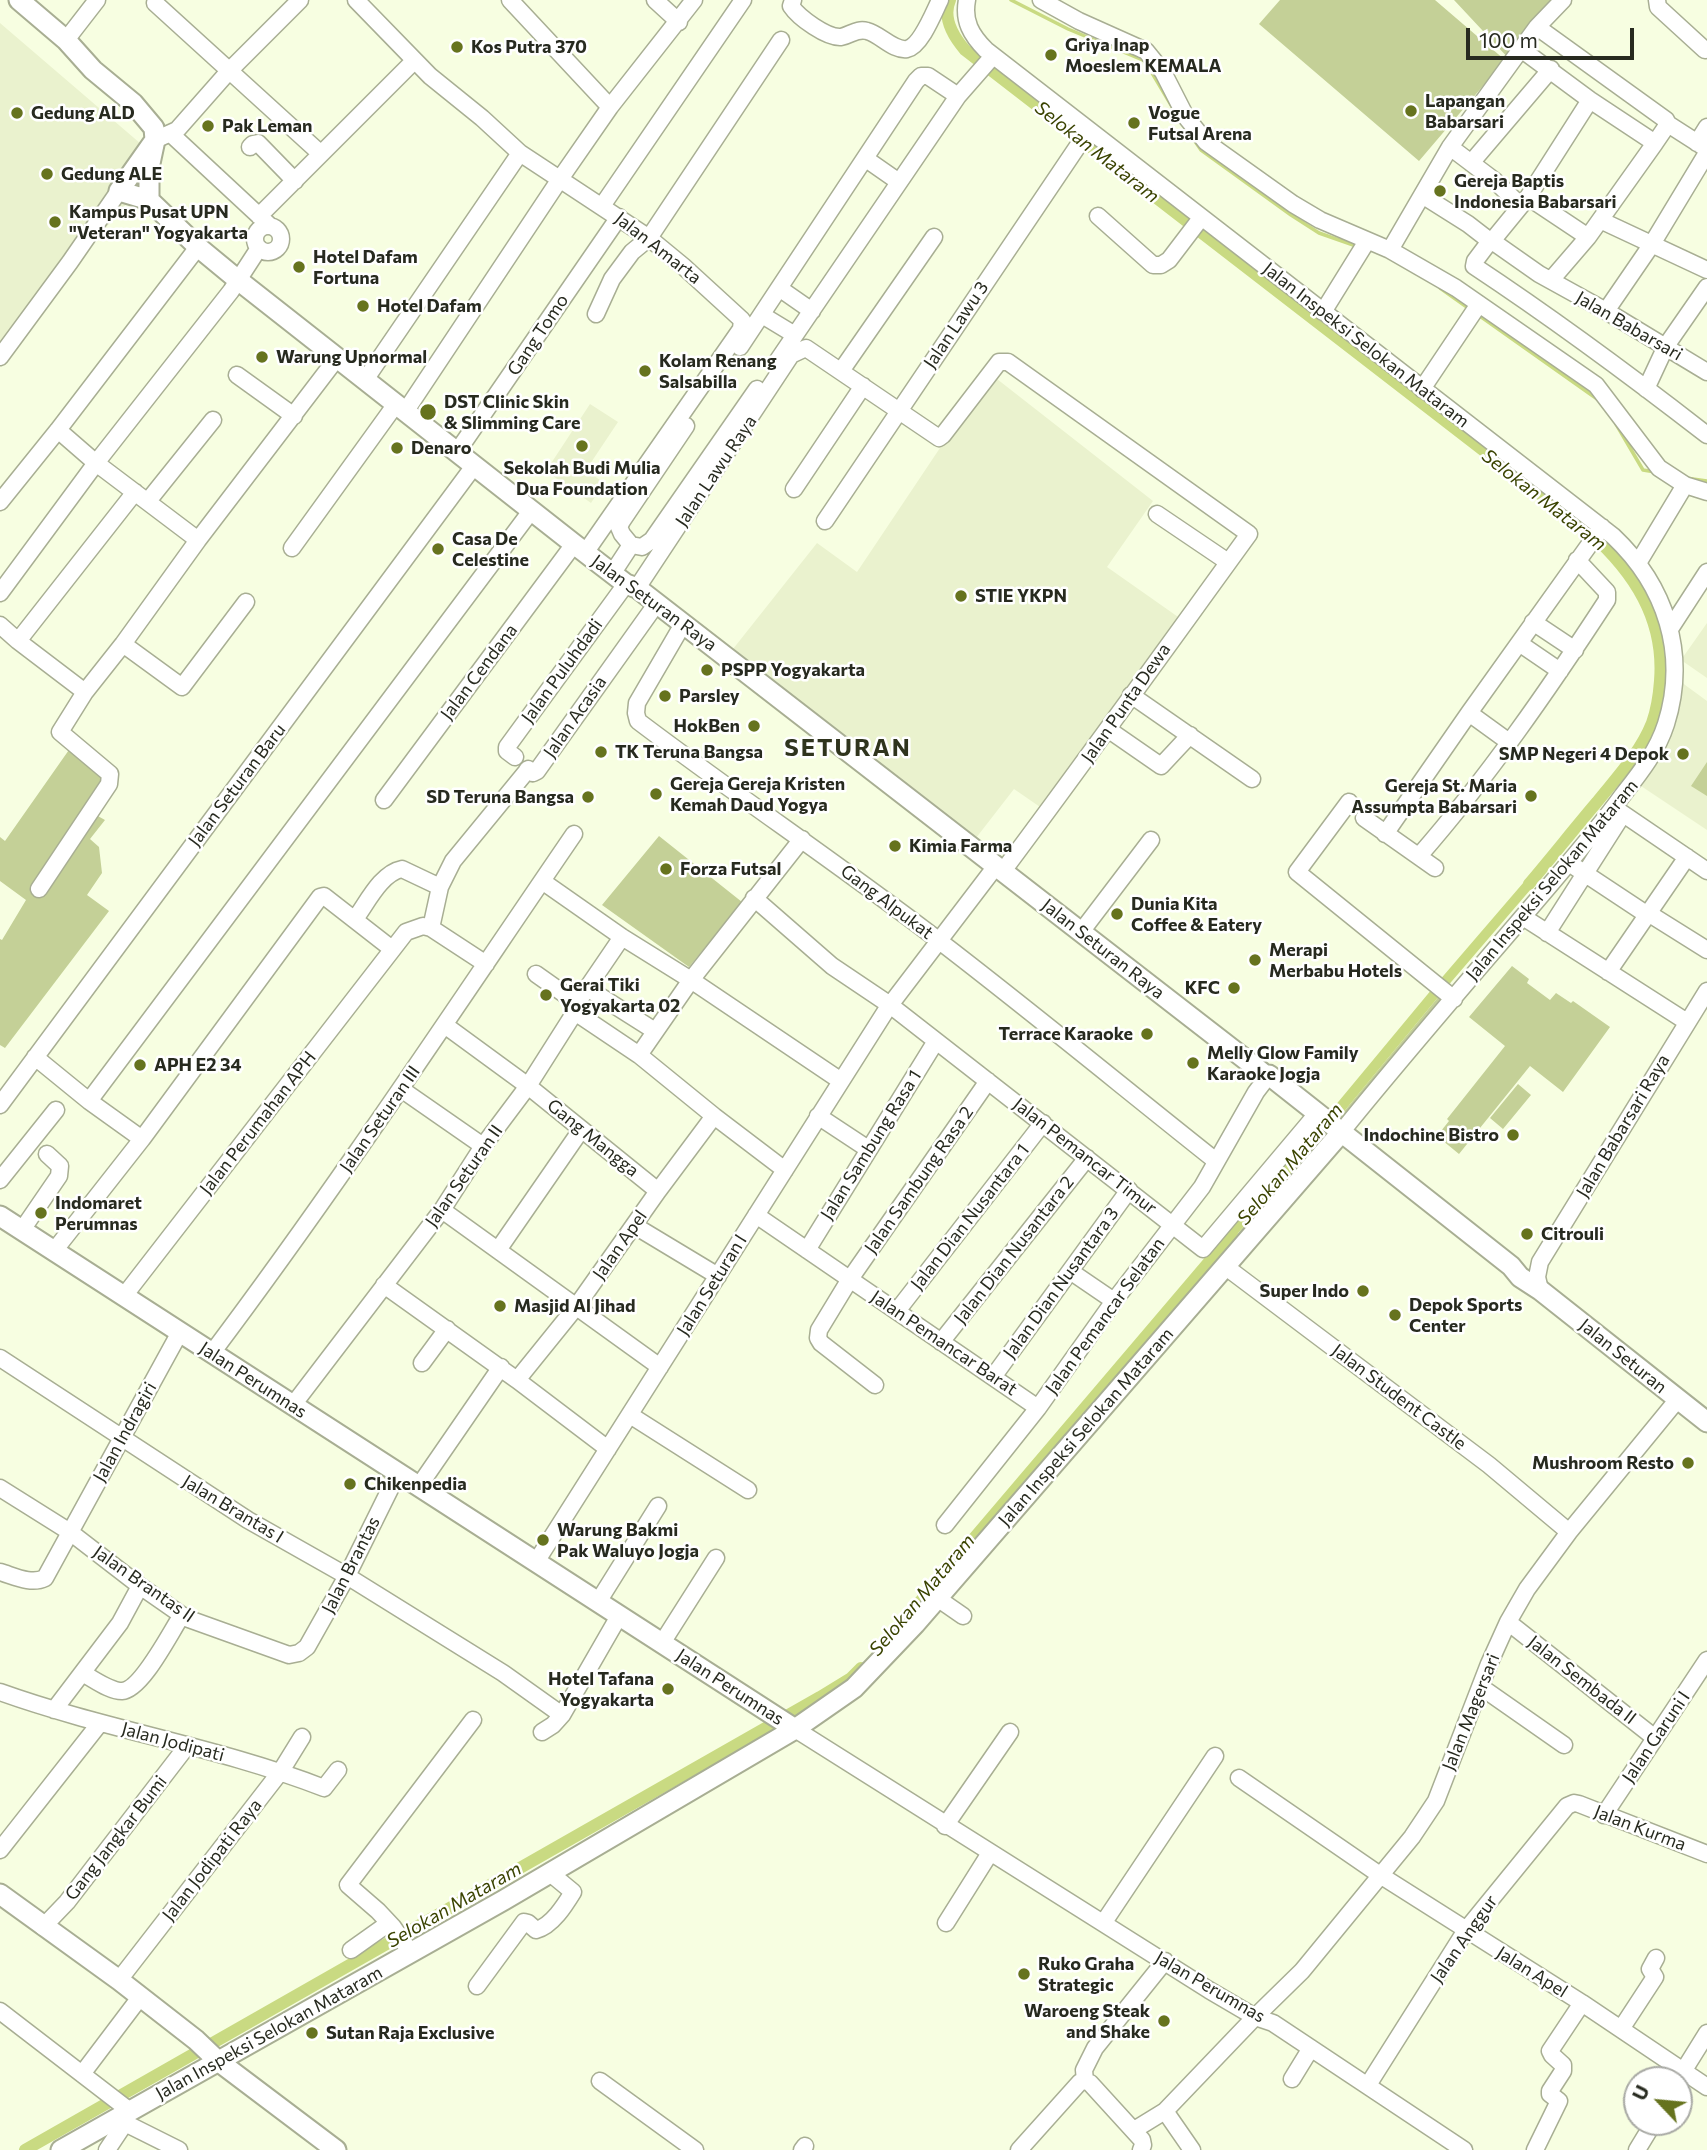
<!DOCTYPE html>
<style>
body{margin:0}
#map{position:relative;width:1707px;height:2150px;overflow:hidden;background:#f7fee1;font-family:Commissioner,sans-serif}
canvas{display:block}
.north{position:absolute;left:1623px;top:2066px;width:70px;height:70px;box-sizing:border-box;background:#fff;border:2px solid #a9aaa5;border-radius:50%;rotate:296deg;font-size:19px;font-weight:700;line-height:28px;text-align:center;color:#272a1f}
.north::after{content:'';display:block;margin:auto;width:24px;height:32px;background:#66731e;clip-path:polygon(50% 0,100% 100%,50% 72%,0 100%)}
.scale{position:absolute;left:1466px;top:28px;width:168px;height:32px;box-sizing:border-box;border:4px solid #272a1f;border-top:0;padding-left:9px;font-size:21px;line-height:24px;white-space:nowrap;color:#272a1f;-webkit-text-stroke:5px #fff;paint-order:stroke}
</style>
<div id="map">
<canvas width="1707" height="2150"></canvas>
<div class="north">U</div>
<div class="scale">100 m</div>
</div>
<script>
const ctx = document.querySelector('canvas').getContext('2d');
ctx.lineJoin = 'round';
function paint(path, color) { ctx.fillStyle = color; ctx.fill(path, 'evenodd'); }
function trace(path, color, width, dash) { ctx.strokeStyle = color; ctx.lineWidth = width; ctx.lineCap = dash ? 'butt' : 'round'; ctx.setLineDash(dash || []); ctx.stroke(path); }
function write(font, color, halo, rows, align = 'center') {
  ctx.font = font + ' Commissioner,sans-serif'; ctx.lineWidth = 5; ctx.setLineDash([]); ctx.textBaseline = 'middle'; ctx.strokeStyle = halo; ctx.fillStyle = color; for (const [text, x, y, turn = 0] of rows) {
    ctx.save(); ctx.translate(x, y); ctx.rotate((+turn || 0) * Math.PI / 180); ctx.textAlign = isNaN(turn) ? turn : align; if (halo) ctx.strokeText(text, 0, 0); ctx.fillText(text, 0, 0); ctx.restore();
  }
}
const built = new Path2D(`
 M0,23l162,139 -162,190z
 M997,379l156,122 -46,66 74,52 -138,190 -29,-20 -38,49 -243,-189 84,-106 40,29 89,-133z
 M590,404l28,18 -32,48 18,13 -13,20 -45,-32z
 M1707,623v55l-26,-18z
 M1681,682l26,19v129l-69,-46z`);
const green = new Path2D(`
 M1280,0h155l70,60 -86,101 -160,-137z
 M1454,0h105l-48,61z
 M71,747l35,30 -10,38 9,5 -15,19 9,8 3,26 -15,22 22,16 -104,137 -5,-3v-106l2,1 24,-40 -26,-19v-44l5,4z
 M1707,762v34l-16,-10z
 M659,836l83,66 -53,65 -87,-62z
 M1512,966l17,13 -2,4 23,17 6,-7 15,10 2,-2 37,26 -47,65 -33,-26 -71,88 -22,-18 12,-15 -2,-2 58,-73 -36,-29z
 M1440,995l4,4 -103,125 -4,-4z
 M1518,1084l13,11 -28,34 -13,-11z
 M1322,1137l4,4 -96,112 -6,-4z`);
const water = new Path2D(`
 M1536,868l7,7 -97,113 -8,-6z
 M1432,989l8,6 -103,125 -8,-7z
 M1312,1129l10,8 -98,112 -7,-6z`);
const stream = new Path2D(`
 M1011,0l57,29 77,32 29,49
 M1192,137l9,13 90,65 28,18 40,14
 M1440,288l31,22
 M1477,314l123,87
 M1616,424l27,46 12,2
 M1686,478l21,3`);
const canal = new Path2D(`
 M950,0c-8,18 3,36 15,50l624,482c45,40 76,87 71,149 -1,14 -3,28 -8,42 -12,30 -35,54 -55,79 -23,27 -45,55 -68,82
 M890,1637l342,-402
 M25,2150l795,-453 31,-19 10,-10`);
const minor = new Path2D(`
 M356,0l74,76 52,42 38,35 129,85 34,28 59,54 -1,9 -156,224
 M510,0l100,107
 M655,0l24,22
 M793,0l-2,6c8,12 36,32 50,31 10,-2 16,-9 26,-6 13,3 26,20 40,18 14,-3 27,-37 33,-49
 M967,0c-4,21 4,35 19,50l627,486c53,50 75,118 53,188 -9,28 -26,49 -44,72 -21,29 -44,56 -67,83 -72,85 -146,169 -216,256
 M1041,0l38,21 67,30 17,21 23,45 20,25 87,62 27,16 70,30 66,38 140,97 63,83 26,17 22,7
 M1657,0l1,7 47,43
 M155,3l166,151
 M1537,27l129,93 2,4
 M66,40l31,-40
 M1521,49l16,-22 26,-27
 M1590,100l-62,97 -36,44 47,33 67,37 101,61
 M171,134l99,92
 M155,140l22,-10 52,-59 71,-71
 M1697,143l10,-16
 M250,147l3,-3 5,-1 37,38
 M1450,147l45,34 25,24
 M866,159l33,23
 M1471,163l80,-94
 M1422,195l46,29 22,17 -15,20 -1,5c80,53 157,110 233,169
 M1528,197l60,40
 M602,206l141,-206
 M259,216l155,-155
 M1098,216l55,49h8l8,-5 32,-42
 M1600,220l107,50
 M255 239a13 13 0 1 1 26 0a13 13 0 1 1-26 0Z
 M1390,250l60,-103 71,-98 69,51 65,43 13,-19 39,25
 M1551,280l37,-43 67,-94
 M779,288l33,23
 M1606,311l46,-67 55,-91
 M1323,312l44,-71
 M596,314l16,-35 20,-27 17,-14 132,-198
 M762,315l33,20
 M740,347l176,-266 5,-5h7l30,20
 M0,357l70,-95 49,-71
 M778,360l180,-264 35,-40
 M841,371l93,-134
 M237,375l57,41
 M365,380l155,-227
 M1422,389l57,-85
 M1646,389l20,-43 41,-59
 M405,412l155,-233 50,-72 84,-107
 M58,430l38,33 102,77
 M457,452l162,-235
 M794,489l69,-103
 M135,492l-117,149 67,51 38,-48 75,-104 139,-182
 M148,501l65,-81
 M0,502l58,-72 140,-183
 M1157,514l71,48
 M825,521l263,-390
 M631,545l11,2 10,-7 105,-151
 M292,548l104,-144
 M1638,563l47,-78
 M612,574l19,-29 -9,-11 -3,-7 3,-6 64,-95
 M637,588l154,-233 15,-7 133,90 4,-3 56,-73h9l241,172c-82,113 -163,226 -246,337
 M0,593l96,-130 135,-172 28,-43
 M1533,622l42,28
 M683,624l-46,79 -1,10 2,8c99,75 202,144 300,219 94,72 186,148 278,221
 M0,625l18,16
 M1670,629l37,-57
 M1519,643l41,28
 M123,644l59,43 64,-85
 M1131,695l121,84
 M1469,713l40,29
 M1109,730l52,36 29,-31
 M515,757l-8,-6v-4l119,-163
 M384,800l190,-256
 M1349,802l-52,70 157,127
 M1616,809l91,62
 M1364,818l71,50
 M1385,834l84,-121 133,-186
 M1419,856c69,-79 130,-167 188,-256v-8l-30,-32
 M1569,863l74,49 5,1 59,37
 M542,881l80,56 69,43 150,101
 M39,889l70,-105 1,-10 -50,-42 25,-40
 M754,898l78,68 58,39 313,244 112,-133
 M1523,917l164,105
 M355,919c12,-16 26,-46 47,-50l38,18
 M431,928l9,-41 13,-26 73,-89 2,-3 5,4 4,-2 120,-168
 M1081,932l70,-92
 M1547,933l76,-119
 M1608,972l79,-115
 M536,974l41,29
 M595,993l60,38
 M575,1012l64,43 75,61
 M446,1026l82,60 130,105
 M639,1055l52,-75 111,-141
 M35,1057l54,44 53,38
 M401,1089l82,57
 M89,1101l442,-590
 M0,1105l474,-639
 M818,1116l50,33
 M0,1180l56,-70
 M442,1210l218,157
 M756,1215l282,193
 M635,1226l83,50
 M22,1230l37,-54 1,-10 -13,-12
 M498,1250l83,-120
 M807,1250l129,-209
 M54,1251l88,-112 178,-242 4,-1 68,53
 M1226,1267l263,198 80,67
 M1070,1271l44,30
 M384,1285l133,95 59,-73 82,-116 56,-75 71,54
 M1540,1290l-3,-13 3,-15 167,-271
 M124,1296l282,-364 17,-6 8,2 55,36
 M897,1311l146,-188
 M941,1342l146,-184
 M212,1353c127,-169 243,-345 362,-519
 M0,1358l248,162 99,56 156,97 59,42
 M422,1363l25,-34
 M993,1377l136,-187
 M517,1380l91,69
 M875,1385l-54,-42 -3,-5 1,-8 31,-51 138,-198
 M293,1405l149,-195 41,-64 45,-60 47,-74 2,-9 45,-66
 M630,1415l118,75
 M419,1486l82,-119
 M0,1488l70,44 70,54 46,32 103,37 10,-2 8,-6 40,-71 51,-103
 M945,1525l93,-117 76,-107 88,-114 54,-95 13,-17
 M536,1562l351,-553 109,-143
 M0,1572c14,4 31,13 45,6l135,-246
 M937,1598l26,18
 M598,1602l60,-96
 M1508,1622l147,116
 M662,1643l54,-85
 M82,1673c12,6 27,18 40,18 20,-1 49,-60 60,-76
 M1481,1687l83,58
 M0,1692c106,38 219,55 324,96l14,-18
 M54,1710l66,-87 20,-37
 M795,1729l414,261 46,27 18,6 191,127
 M542,1732l11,-7 9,-10 57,-99
 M1239,1778l141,97 202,128 125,84
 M1604,1815l103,-155
 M945,1826l65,-94
 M0,1850l100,-127
 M1104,1922l111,-166
 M946,1923l44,-70
 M43,1927l24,-25 120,-156
 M351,1950l38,-27
 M411,1953l-18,-26 -15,-16 -30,-26 125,-165
 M119,1980l162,-209 21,-34
 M477,1986l47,-64 4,1 8,7c16,-4 29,-25 37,-38l-23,-19
 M0,2011l130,100
 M1621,2029l34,-52 -5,-8 6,-11
 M82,2074l59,-78
 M1679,2078l28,-45
 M1292,2079l19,-31
 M600,2081l95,69
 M1085,2081l-1,-11 11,-22 70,-87
 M1368,2085l98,-155 101,-124 7,-3 5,1 128,50
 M1165,2111l27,39
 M120,2117l5,6 54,27
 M1134,2130l31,-19 90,-94 47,-46 110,-134 24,-36 53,-137 19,-42 19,-33 42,-57 109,-133
 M107,2150l18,-27
 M802,2150l3,-4
 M1019,2150l61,-68 5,-1 5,2 52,57 1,5 -2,5
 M1535,2150l24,-49 -9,-7v-3l13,-20v-6l-11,-10 -2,-4 32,-48
 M1637,2150l17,-28`);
const major = new Path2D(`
 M19,0l47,40 27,30 40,33 21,25 1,12 -6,28v32l-30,-9 36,-51
 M149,200l49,47 40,33 336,264 52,40 11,4 617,478 11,9h4l242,191 9,11 20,13 167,132
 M0,1216l795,513
 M0,1894l119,86 77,60 22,21 118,89
 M61,2150l443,-250 291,-171 59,-41 61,-64 424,-489`);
const markers = [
 [457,47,7,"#66731e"],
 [1051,55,7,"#66731e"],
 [1411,111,7,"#66731e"],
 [17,113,7,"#66731e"],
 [1134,123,7,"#66731e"],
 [208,126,7,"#66731e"],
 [47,174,7,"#66731e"],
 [1440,191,7,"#66731e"],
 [55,222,7,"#66731e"],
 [299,267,7,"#66731e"],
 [363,306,7,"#66731e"],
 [262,357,7,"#66731e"],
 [645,371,7,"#66731e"],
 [428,412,9,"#66731e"],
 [582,446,7,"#66731e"],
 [397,448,7,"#66731e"],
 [438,549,7,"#66731e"],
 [961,596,7,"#66731e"],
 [707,670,7,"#66731e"],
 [665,696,7,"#66731e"],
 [754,726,7,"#66731e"],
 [601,752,7,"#66731e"],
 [1683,754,7,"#66731e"],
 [656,794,7,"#66731e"],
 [1531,796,7,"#66731e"],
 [588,797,7,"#66731e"],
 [895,846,7,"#66731e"],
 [666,869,7,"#66731e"],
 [1117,914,7,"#66731e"],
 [1255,960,7,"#66731e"],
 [1234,988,7,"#66731e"],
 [546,995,7,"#66731e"],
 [1147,1034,7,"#66731e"],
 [1193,1063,7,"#66731e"],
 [140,1065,7,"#66731e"],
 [1513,1135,7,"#66731e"],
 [41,1213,7,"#66731e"],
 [1527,1234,7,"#66731e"],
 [1363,1291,7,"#66731e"],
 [500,1306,7,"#66731e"],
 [1395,1315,7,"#66731e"],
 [1688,1463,7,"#66731e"],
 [350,1484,7,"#66731e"],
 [543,1540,7,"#66731e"],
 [668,1689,7,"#66731e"],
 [1024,1974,7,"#66731e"],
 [1164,2021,7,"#66731e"],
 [312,2033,7,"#66731e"]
];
const poiNames = [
 ["Griya Inap",1065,45],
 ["Moeslem KEMALA",1065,66],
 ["Kos Putra 370",471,47],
 ["Lapangan",1425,101],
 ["Babarsari",1425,122],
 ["Gedung ALD",31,113],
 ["Vogue",1148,113],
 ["Futsal Arena",1148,134],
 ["Pak Leman",222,126],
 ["Gedung ALE",61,174],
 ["Gereja Baptis",1454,181],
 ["Indonesia Babarsari",1454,202],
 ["Kampus Pusat UPN",69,212],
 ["\"Veteran\" Yogyakarta",69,233],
 ["Hotel Dafam",313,257],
 ["Fortuna",313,278],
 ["Hotel Dafam",377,306],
 ["Warung Upnormal",276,357],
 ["Kolam Renang",659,361],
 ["Salsabilla",659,382],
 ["DST Clinic Skin",444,402],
 ["& Slimming Care",444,423],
 ["Denaro",411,448],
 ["Sekolah Budi Mulia",582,468,"center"],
 ["Dua Foundation",582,489,"center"],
 ["Casa De",452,539],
 ["Celestine",452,560],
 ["STIE YKPN",975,596],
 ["PSPP Yogyakarta",721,670],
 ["Parsley",679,696],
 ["HokBen",740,726,"right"],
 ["TK Teruna Bangsa",615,752],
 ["SMP Negeri 4 Depok",1669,754,"right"],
 ["Gereja Gereja Kristen",670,784],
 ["Kemah Daud Yogya",670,805],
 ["Gereja St. Maria",1517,786,"right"],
 ["Assumpta Babarsari",1517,807,"right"],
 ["SD Teruna Bangsa",574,797,"right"],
 ["Kimia Farma",909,846],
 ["Forza Futsal",680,869],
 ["Dunia Kita",1131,904],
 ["Coffee & Eatery",1131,925],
 ["Merapi",1269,950],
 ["Merbabu Hotels",1269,971],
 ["Gerai Tiki",560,985],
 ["Yogyakarta 02",560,1006],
 ["KFC",1220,988,"right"],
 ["Terrace Karaoke",1133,1034,"right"],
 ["Melly Glow Family",1207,1053],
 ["Karaoke Jogja",1207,1074],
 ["APH E2 34",154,1065],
 ["Indochine Bistro",1499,1135,"right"],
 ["Indomaret",55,1203],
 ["Perumnas",55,1224],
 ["Citrouli",1541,1234],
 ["Super Indo",1349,1291,"right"],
 ["Depok Sports",1409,1305],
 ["Center",1409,1326],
 ["Masjid Al Jihad",514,1306],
 ["Mushroom Resto",1674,1463,"right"],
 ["Chikenpedia",364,1484],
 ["Warung Bakmi",557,1530],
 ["Pak Waluyo Jogja",557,1551],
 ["Hotel Tafana",654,1679,"right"],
 ["Yogyakarta",654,1700,"right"],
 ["Ruko Graha",1038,1964],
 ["Strategic",1038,1985],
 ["Waroeng Steak",1150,2011,"right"],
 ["and Shake",1150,2032,"right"],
 ["Sutan Raja Exclusive",326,2033]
];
const streetNames = [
 ["Jalan Amarta",658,248,38],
 ["Jalan Lawu 3",956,325,-56],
 ["Jalan Babarsari",1629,326,30],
 ["Gang Tomo",538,335,-56],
 ["Jalan Inspeksi Selokan Mataram",1366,345,38],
 ["Jalan Lawu Raya",716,471,-56],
 ["Jalan Seturan Raya",654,603,36],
 ["Jalan Puluhdadi",562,671,-54],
 ["Jalan Cendana",479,672,-53],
 ["Jalan Punta Dewa",1126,703,-55],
 ["Jalan Acasia",575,717,-55],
 ["Jalan Seturan Baru",237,785,-53],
 ["Jalan Inspeksi Selokan Mataram",1552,880,-50],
 ["Gang Alpukat",887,902,37],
 ["Jalan Seturan Raya",1103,949,38],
 ["Jalan Seturan III",380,1119,-55],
 ["Jalan Perumahan APH",258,1123,-52],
 ["Jalan Babarsari Raya",1623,1126,-59],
 ["Gang Mangga",593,1138,39],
 ["Jalan Sambung Rasa 1",871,1145,-58],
 ["Jalan Pemancar Timur",1085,1156,38],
 ["Jalan Seturan II",464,1176,-55],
 ["Jalan Sambung Rasa 2",919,1180,-55],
 ["Jalan Dian Nusantara 1",970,1217,-52],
 ["Jalan Apel",620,1245,-55],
 ["Jalan Dian Nusantara 2",1014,1250,-52],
 ["Jalan Dian Nusantara 3",1061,1283,-54],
 ["Jalan Seturan I",712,1285,-58],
 ["Jalan Pemancar Selatan",1105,1316,-54],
 ["Jalan Pemancar Barat",944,1343,34],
 ["Jalan Seturan",1623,1356,39],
 ["Jalan Perumnas",253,1380,33],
 ["Jalan Student Castle",1399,1397,37],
 ["Jalan Inspeksi Selokan Mataram",1086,1427,-49],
 ["Jalan Indragiri",125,1432,-61],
 ["Jalan Brantas I",233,1509,31],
 ["Jalan Brantas",351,1565,-63],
 ["Jalan Brantas II",144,1584,35],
 ["Jalan Sembada II",1582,1680,38],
 ["Jalan Perumnas",730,1687,33],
 ["Jalan Magersari",1471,1712,-68],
 ["Jalan Garuni I",1656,1737,-56],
 ["Jalan Jodipati",173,1742,15],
 ["Jalan Kurma",1640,1828,21],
 ["Gang Jangkar Bumi",116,1838,-52],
 ["Jalan Jodipati Raya",212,1860,-52],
 ["Jalan Anggur",1464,1939,-55],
 ["Jalan Apel",1532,1972,32],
 ["Jalan Perumnas",1210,1987,30],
 ["Jalan Inspeksi Selokan Mataram",269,2033,-29]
];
const waterNames = [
 ["Selokan Mataram",1097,152,38],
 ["Selokan Mataram",1544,500,38],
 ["Selokan Mataram",1290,1164,-50],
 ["Selokan Mataram",922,1595,-50],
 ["Selokan Mataram",454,1905,-30]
];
const districtNames = [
 ["SETURAN",848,748]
];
paint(built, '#eaf2ce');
paint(green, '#c4d097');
paint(water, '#c9da82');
trace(stream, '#c9da82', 3.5);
trace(canal, '#c9da82', 12);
trace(minor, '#a8ae93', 19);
trace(major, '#a8ae93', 23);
trace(minor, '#fff', 16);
trace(major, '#fff', 19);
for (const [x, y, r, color] of markers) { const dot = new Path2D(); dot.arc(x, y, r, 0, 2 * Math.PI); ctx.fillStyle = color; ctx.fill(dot); trace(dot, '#fff', 2.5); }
write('bold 18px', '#272a1f', '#fff', poiNames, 'left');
write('18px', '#272a1f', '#fff', streetNames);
write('italic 19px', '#3a4300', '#fff', waterNames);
ctx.letterSpacing = '2px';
write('bold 24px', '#2f341d', '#fff', districtNames);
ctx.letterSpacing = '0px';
</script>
